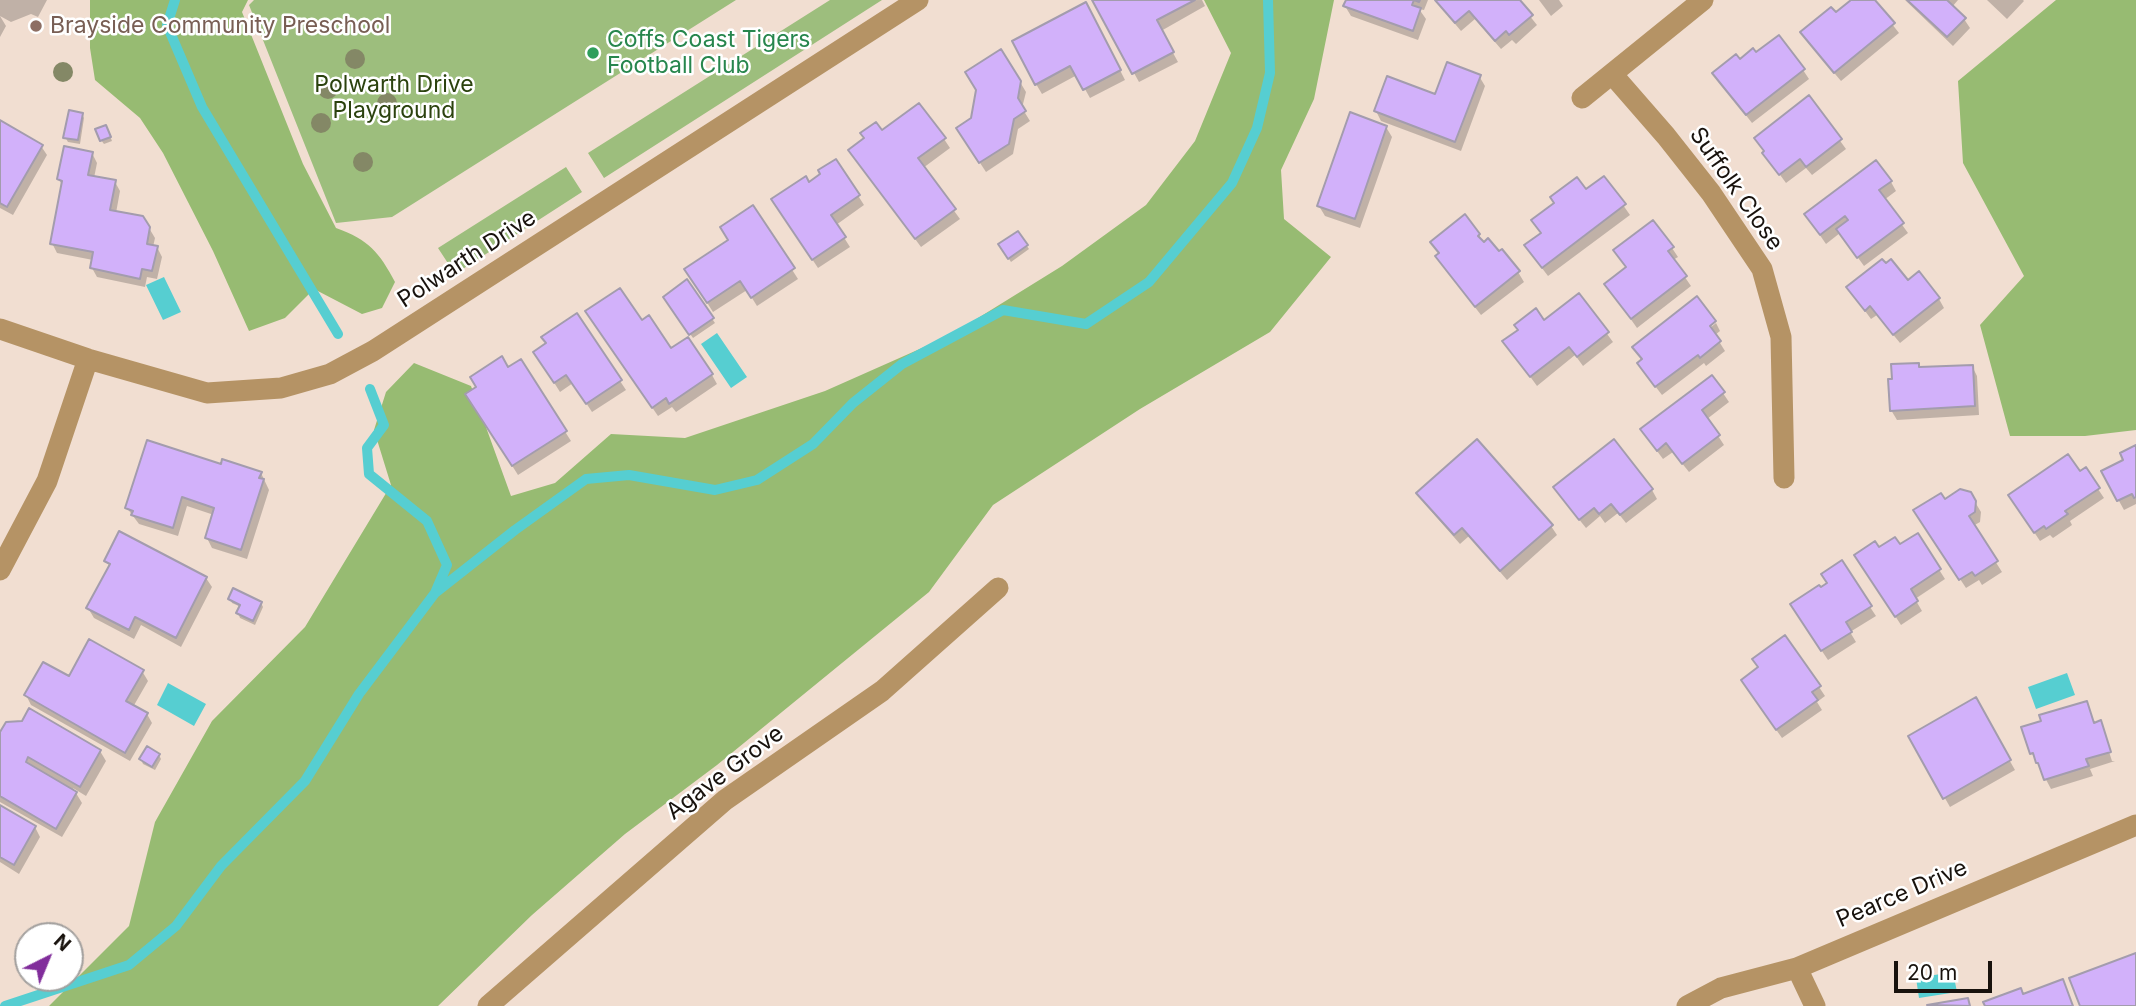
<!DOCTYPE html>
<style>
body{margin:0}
#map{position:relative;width:2136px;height:1006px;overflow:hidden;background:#f1ded1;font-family:Inter,sans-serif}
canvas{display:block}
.north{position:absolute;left:14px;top:922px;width:70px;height:70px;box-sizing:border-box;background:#fff;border:2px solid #a3a09e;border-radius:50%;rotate:43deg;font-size:19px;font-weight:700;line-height:28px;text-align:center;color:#18120d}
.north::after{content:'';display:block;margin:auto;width:24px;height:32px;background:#812d9b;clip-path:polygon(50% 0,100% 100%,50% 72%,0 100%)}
.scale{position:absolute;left:1894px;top:961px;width:98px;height:32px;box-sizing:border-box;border:4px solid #18120d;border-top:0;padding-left:9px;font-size:21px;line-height:24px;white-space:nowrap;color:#18120d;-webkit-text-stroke:5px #fff;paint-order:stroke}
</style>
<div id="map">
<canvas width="2136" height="1006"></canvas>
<div class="north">N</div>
<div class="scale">20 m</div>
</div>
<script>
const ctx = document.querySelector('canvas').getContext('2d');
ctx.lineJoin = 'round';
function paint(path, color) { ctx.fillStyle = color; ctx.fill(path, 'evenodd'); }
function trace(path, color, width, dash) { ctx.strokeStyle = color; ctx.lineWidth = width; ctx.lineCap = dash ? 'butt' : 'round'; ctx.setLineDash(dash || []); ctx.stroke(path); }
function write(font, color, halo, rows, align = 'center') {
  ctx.font = font + ' Inter,sans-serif'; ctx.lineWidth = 5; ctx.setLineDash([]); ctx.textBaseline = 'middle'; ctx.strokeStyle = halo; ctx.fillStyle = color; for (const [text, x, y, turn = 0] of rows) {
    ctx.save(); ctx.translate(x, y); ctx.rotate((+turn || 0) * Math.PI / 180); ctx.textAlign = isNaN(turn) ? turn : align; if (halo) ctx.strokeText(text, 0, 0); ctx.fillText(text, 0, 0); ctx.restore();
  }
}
const green = new Path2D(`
 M254,0h482l-344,217 -56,6 -87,-218z
 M830,0h52l-278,178 -16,-25z
 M566,167l16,25 -127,82 -17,-26z`);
const forest = new Path2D(`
 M90,0h158l-6,12 61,152 33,64c33,12 43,24 59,54l-13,26 -20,6 -48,-25 -29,29 -36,13 -36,-80 -50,-98 -23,-35 -45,-38 -5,-32z
 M1204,0h130l-20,99 -33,71 3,49 47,38 -61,75 -130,77 -147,96 -64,87 -212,173 -92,69 -93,81 -94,91h-389l80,-80 26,-104 57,-101 93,-94 86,-142 -17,-55 12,-38 28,-29 57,23 40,110 44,-13 56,-49 74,4 140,-47 124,-55 113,-70 84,-61 49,-64 36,-88z
 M2056,0h80v430l-51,6h-75l-30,-111 44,-49 -61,-113 -5,-82z`);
const water = new Path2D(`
 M164,277l17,35 -18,8 -17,-35z
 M717,333l30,44 -16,11 -30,-44z
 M2067,673l8,22 -39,14 -8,-22z
 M168,683l38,21 -12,22 -37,-21z
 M1953,972l4,20 -38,6 -3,-20z`);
const shadow = new Path2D(`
 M0,0h47l-9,17 -7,-3 -20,8 -11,-6z
 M1202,0l3,6 -44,25 17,31 -39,20 -45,-81z
 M1347,0h81l-4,10 -5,-1 7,10 -8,21 -67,-24 -6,-10z
 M1435,0h82l20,25 -21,19 -4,-4 -11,9 -26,-30 -14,12z
 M1539,0h20l4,6 -12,10z
 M1854,0h19l26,33 -58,48 -33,-39z
 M1905,0h53l-6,7 12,12 6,9 -17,18z
 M1987,0h36l1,1 -17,18z
 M1091,13l34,67 -35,18 -13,-23 -35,19 -6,-10z
 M0,16l6,10 -6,11z
 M1740,61l63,9 6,9 -57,44 -32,-41z
 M1479,76l6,10 -24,65 -80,-30 -5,-10 60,-14z
 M1020,82l6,10 -4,16 8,13 -12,8 -5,25 -27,18 -23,-35 10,-18z
 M1809,98l37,51 -34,26 -6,-7 -20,15 -22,-30z
 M82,114l2,4 -4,26 -12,-2 -3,-5z
 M0,122l41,24 6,9 -34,60 -13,-7z
 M1386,127l6,10 -32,91 -35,-12 -6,-10z
 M108,131l4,10 -8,3 -3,-4z
 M882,133l62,6 6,9 -27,20 37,51 -39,28 -65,-88 10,-20z
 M92,153l5,10 -3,15 21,4 5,9 -4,22 33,15 6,10 -2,9h4l5,10 -5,22 -10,-2 -2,10 -48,-10 -5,-9 1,-8 -36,-7 -5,-10 11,-56 -4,-8z
 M836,161l28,44 -28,20 14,22 -32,21 -39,-59z
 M1604,178l26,37 -82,61 -16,-21 54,-63z
 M1891,182l5,9 -12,9 24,33 -44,33 -24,-33 -14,11 -20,-29z
 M752,207l46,72 -41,27 -10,-16 -34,22 -21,-33 38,-38z
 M1018,233l11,16 -18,13 -11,-17z
 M1479,235l5,9 34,28 6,10 -43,33 -38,-49 -6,-9 3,-2 -8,-12z
 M1672,248l6,9 -5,3 18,26 -54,42 -31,-44z
 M687,282l28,41 -22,15 -26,-37z
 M1908,282l31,17 5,9 -44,35 -23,-28 -6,4 -23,-31z
 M1579,296l34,46 -30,24 -8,-11 -38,31 -32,-44 39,-20z
 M593,321l49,2 29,27 41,25 5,9 -41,28 -4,-5 -14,9z
 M1716,323l4,8 -5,4 10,16 -19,15 -2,-3 -42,32 -17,-22 -5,-16 64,-24z
 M520,361l51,80 -53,34 -45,-71 35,-35z
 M541,362l79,19 6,9 -34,22 -19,-29 -13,9z
 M1918,364l2,5 52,-3 5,10 2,39 -82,5 -6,-10z
 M1712,377l17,25 -22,17 17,26 -35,27 -16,-20 -10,7 -15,-20z
 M2136,447v57l-12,6 -21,-38 22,-11z
 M222,466l39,7 8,17 -22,69 -35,-11 -5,-10 7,-23 -27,-9 -9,30 -39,-12 -12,-16z
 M2079,474l19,15 6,9 -34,23 2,4 -19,13 -3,-3 -10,6 -24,-36z
 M1652,490l5,9 -31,24 -8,-10 -13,10 -5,-7 -14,12 -25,-31z
 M1418,493l133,33 6,9 -50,45 -38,-44 -9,8 -36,-41z
 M1944,501l31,1 6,10 -1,10 -7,4 29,46 -20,13 -3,-5 -13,8 -45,-68z
 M1917,535l28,44 -30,20 7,12 -21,14 -39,-60 38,-18z
 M106,561l100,17 6,9 -31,60 -40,-22 -7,14 -40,-21 -6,-10 22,-41z
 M1820,589l50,18 6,9 -26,16 6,10 -28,18 -31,-46z
 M230,598l31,5 2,4 -8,18 -15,-7 -2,-5 3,-6 -9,-4z
 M142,671l6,10 -15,26 14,7 5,9 -22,38 -99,-56 -5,-10 43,-17z
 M1819,687l6,9 -8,6 5,8 -40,28 -34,-48z
 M1975,700l40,70 -65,37 -40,-70z
 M2086,703l9,21 5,-2 5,8h-3l10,31h3l-25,8 3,7 -42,13 -19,-36z
 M0,735l100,16 6,10 -20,35 -13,-8 9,15 -20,34 -62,-35z
 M159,755l2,4 -6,11 -12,-6 -2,-5z
 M0,807l35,20 5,10 -21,37 -19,-12z`);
const stream = new Path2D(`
 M175,0l-8,25 35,82 136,227
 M435,593l80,-63 71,-51 43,-4 86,15 42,-10 56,-36 40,-41 49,-39 101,-54 83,14 63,-42 83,-99 25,-55 13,-55 -2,-73
 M5,1006l124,-41 47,-39 45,-60 84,-85 54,-87 76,-101 12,-28 -20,-44 -58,-47 -2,-26 17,-23 -14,-36`);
const building = new Path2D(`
 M1092,0h103l-38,20 17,32 -42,22z
 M1346,0h74l-1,2 -5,-2 -2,5 9,3 -8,23 -70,-25z
 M1435,0h85l13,15 -24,20 -3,-4 -11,10 -26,-30 -14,12z
 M1851,0h24l20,23 -61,50 -34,-41 31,-25 5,5z
 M1907,0h40l19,18 -19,19z
 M1086,2l35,68 -38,20 -13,-24 -35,19 -23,-44z
 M1779,35l26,34 -59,46 -34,-42 24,-19 4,5 13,-11 3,4z
 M1001,49l20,32 -3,17 8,13 -12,8 -5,25 -30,19 -23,-35 15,-10 5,-28 -11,-18z
 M1447,62l34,13 -26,67 -81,-31 13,-35 48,18z
 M1809,95l33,44 -36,28 -6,-8 -21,16 -17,-22 2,-2 -10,-13z
 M919,103l27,35 -28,20 38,51 -41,30 -67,-89 16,-12 -4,-5 16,-11 6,8z
 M69,110l14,3 -5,27 -15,-2z
 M1350,112l37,14 -32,93 -38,-13z
 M0,120l43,25 -36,62 -7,-4z
 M106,125l5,12 -11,4 -5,-12z
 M64,146l29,6 -5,23 28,5 -6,30 33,6 7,11 -3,17 11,2 -6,25 -10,-2 -2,10 -50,-11 3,-16 -43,-8 12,-63 -5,-2z
 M836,159l24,36 -29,20 15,22 -34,23 -41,-61 35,-23 3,6 11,-8 -2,-4z
 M1876,160l16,21 -13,9 25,33 -47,35 -21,-29 12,-9 -3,-4 -25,19 -16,-21z
 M1604,176l22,28 -84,64 -18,-23 17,-12 -10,-13 23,-17 -4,-6 27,-20 9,12z
 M753,205l42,63 -44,30 -11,-17 -33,22 -23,-34 44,-29 -8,-13z
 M1465,214l15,20 -2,2 6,6 4,-4 11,13 3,-2 18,22 -45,36 -40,-51 4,-3 -9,-11z
 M1653,220l21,27 -6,4 19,25 -56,43 -27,-35 22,-17 -13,-17z
 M1018,231l10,14 -20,14 -10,-15z
 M1882,259l4,4 5,-4 17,21 11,-9 21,27 -47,37 -23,-29 -5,5 -19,-24z
 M687,279l27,39 -25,17 -26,-38z
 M620,288l22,32 7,-5 22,33 17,-11 25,37 -44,30 -3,-6 -14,10 -67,-97z
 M1579,293l30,39 -32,25 -8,-10 -39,30 -28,-36 16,-11 -4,-5 22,-17 8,12z
 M1697,296l19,25 -6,5 11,15 -21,17 -2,-3 -43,32 -18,-24 5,-4 -10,-12z
 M577,313l45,67 -36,24 -20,-29 -12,8 -21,-31 13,-9 -5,-6z
 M502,356l6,11 13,-8 46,72 -55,35 -47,-72 11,-7 -6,-10z
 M1919,363v4l54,-2 2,41 -85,5 -2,-32h4l-1,-15z
 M1712,375l13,17 -23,18 18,25 -38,29 -16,-21 -9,8 -17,-22z
 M1477,439l76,86 -53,46 -38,-43 -8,7 -38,-42z
 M1614,439l39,50 -33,26 -9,-11 -12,10 -5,-6 -15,12 -26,-33z
 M147,440l74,24 1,-5 40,13 -3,6 5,1 -23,71 -36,-12 9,-30 -32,-11 -9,31 -42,-13 2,-4 -8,-3z
 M2136,445v52l-2,1 -2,-4 -15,7 -16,-30 22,-11 -3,-7z
 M2068,454l12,17 6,-4 14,21 -35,23 3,3 -22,15 -2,-3 -10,7 -26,-38z
 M1960,489l11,3 5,9 -1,11 -6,4 29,45 -23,15 -3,-4 -13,8 -46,-70 28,-17 4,6z
 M119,531l88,46 -31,61 -41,-21 -6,13 -43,-22 24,-44 -6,-3z
 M1918,533l23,36 -30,20 7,12 -23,16 -41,-62 21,-14 4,6 16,-10 5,7z
 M1842,560l30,46 -26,16 6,10 -31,19 -31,-47 29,-19 2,2 6,-4 -6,-9z
 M233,588l29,14 -9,19 -17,-8 4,-8 -12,-6z
 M1785,635l36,51 -9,6 6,8 -42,30 -35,-50 17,-13 -6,-8z
 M89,639l55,31 -18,31 22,12 -23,40 -101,-58 19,-33 26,14z
 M1976,697l35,63 -68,39 -35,-63z
 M2087,701l7,22 7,-3 10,32 -25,7 3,7 -45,14 -6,-17h-2l-3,-10 -3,1 -9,-27 20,-6 -2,-6z
 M29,708l72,42 -21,37 -52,-30 -2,5 51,30 -21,37 -56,-33v-64l6,-10 16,-1z
 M147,746l13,8 -8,13 -13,-8z
 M0,805l36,21 -22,39 -14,-8z
 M2136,953v53h-56l-11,-28z
 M2063,979l10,27h-88l-2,-4 38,-14 2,6z
 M1968,998l2,8 -43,-1z`);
const minor = new Path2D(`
 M1612,74l54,62 45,57 51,76 19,68 3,141
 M1582,98l121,-98
 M0,329l88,30 119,34 74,-5 49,-14 43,-23 545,-351
 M0,570l47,-89 41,-122
 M1797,968l18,38
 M488,1006l237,-206 157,-109 116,-103
 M1687,1006l34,-18 76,-20 339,-143`);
const trees = [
 [355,59],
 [63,72],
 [328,89],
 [387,103],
 [321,123],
 [363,162]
];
const markers = [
 [36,26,7,"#8d6e63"],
 [593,53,7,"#2e9e5b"]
];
const educationNames = [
 ["Brayside Community Preschool",50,26]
];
const leisureNames = [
 ["Coffs Coast Tigers",607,40],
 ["Football Club",607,66]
];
const parkNames = [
 ["Polwarth Drive",394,85],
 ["Playground",394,111]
];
const streetNames = [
 ["Suffolk Close",1736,189,55],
 ["Polwarth Drive",467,259,-33],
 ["Agave Grove",725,773,-37],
 ["Pearce Drive",1902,894,-23]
];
paint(green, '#9dbe7d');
paint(forest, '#97bb72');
paint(water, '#56ced1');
paint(shadow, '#0003');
trace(stream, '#56ced1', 10);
paint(building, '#d2b1fa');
trace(building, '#a39cad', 2);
trace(minor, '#b59365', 21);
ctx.fillStyle = '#848866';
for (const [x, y] of trees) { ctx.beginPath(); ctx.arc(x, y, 10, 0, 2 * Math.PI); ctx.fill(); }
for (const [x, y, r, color] of markers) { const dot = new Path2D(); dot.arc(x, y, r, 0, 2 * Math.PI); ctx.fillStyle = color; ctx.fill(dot); trace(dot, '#fff', 2.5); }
write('23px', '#785e54', '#fff', educationNames, 'left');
write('23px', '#27864d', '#fff', leisureNames, 'left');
write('23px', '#2b420e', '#fff', parkNames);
write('23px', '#18120d', '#fff', streetNames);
</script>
